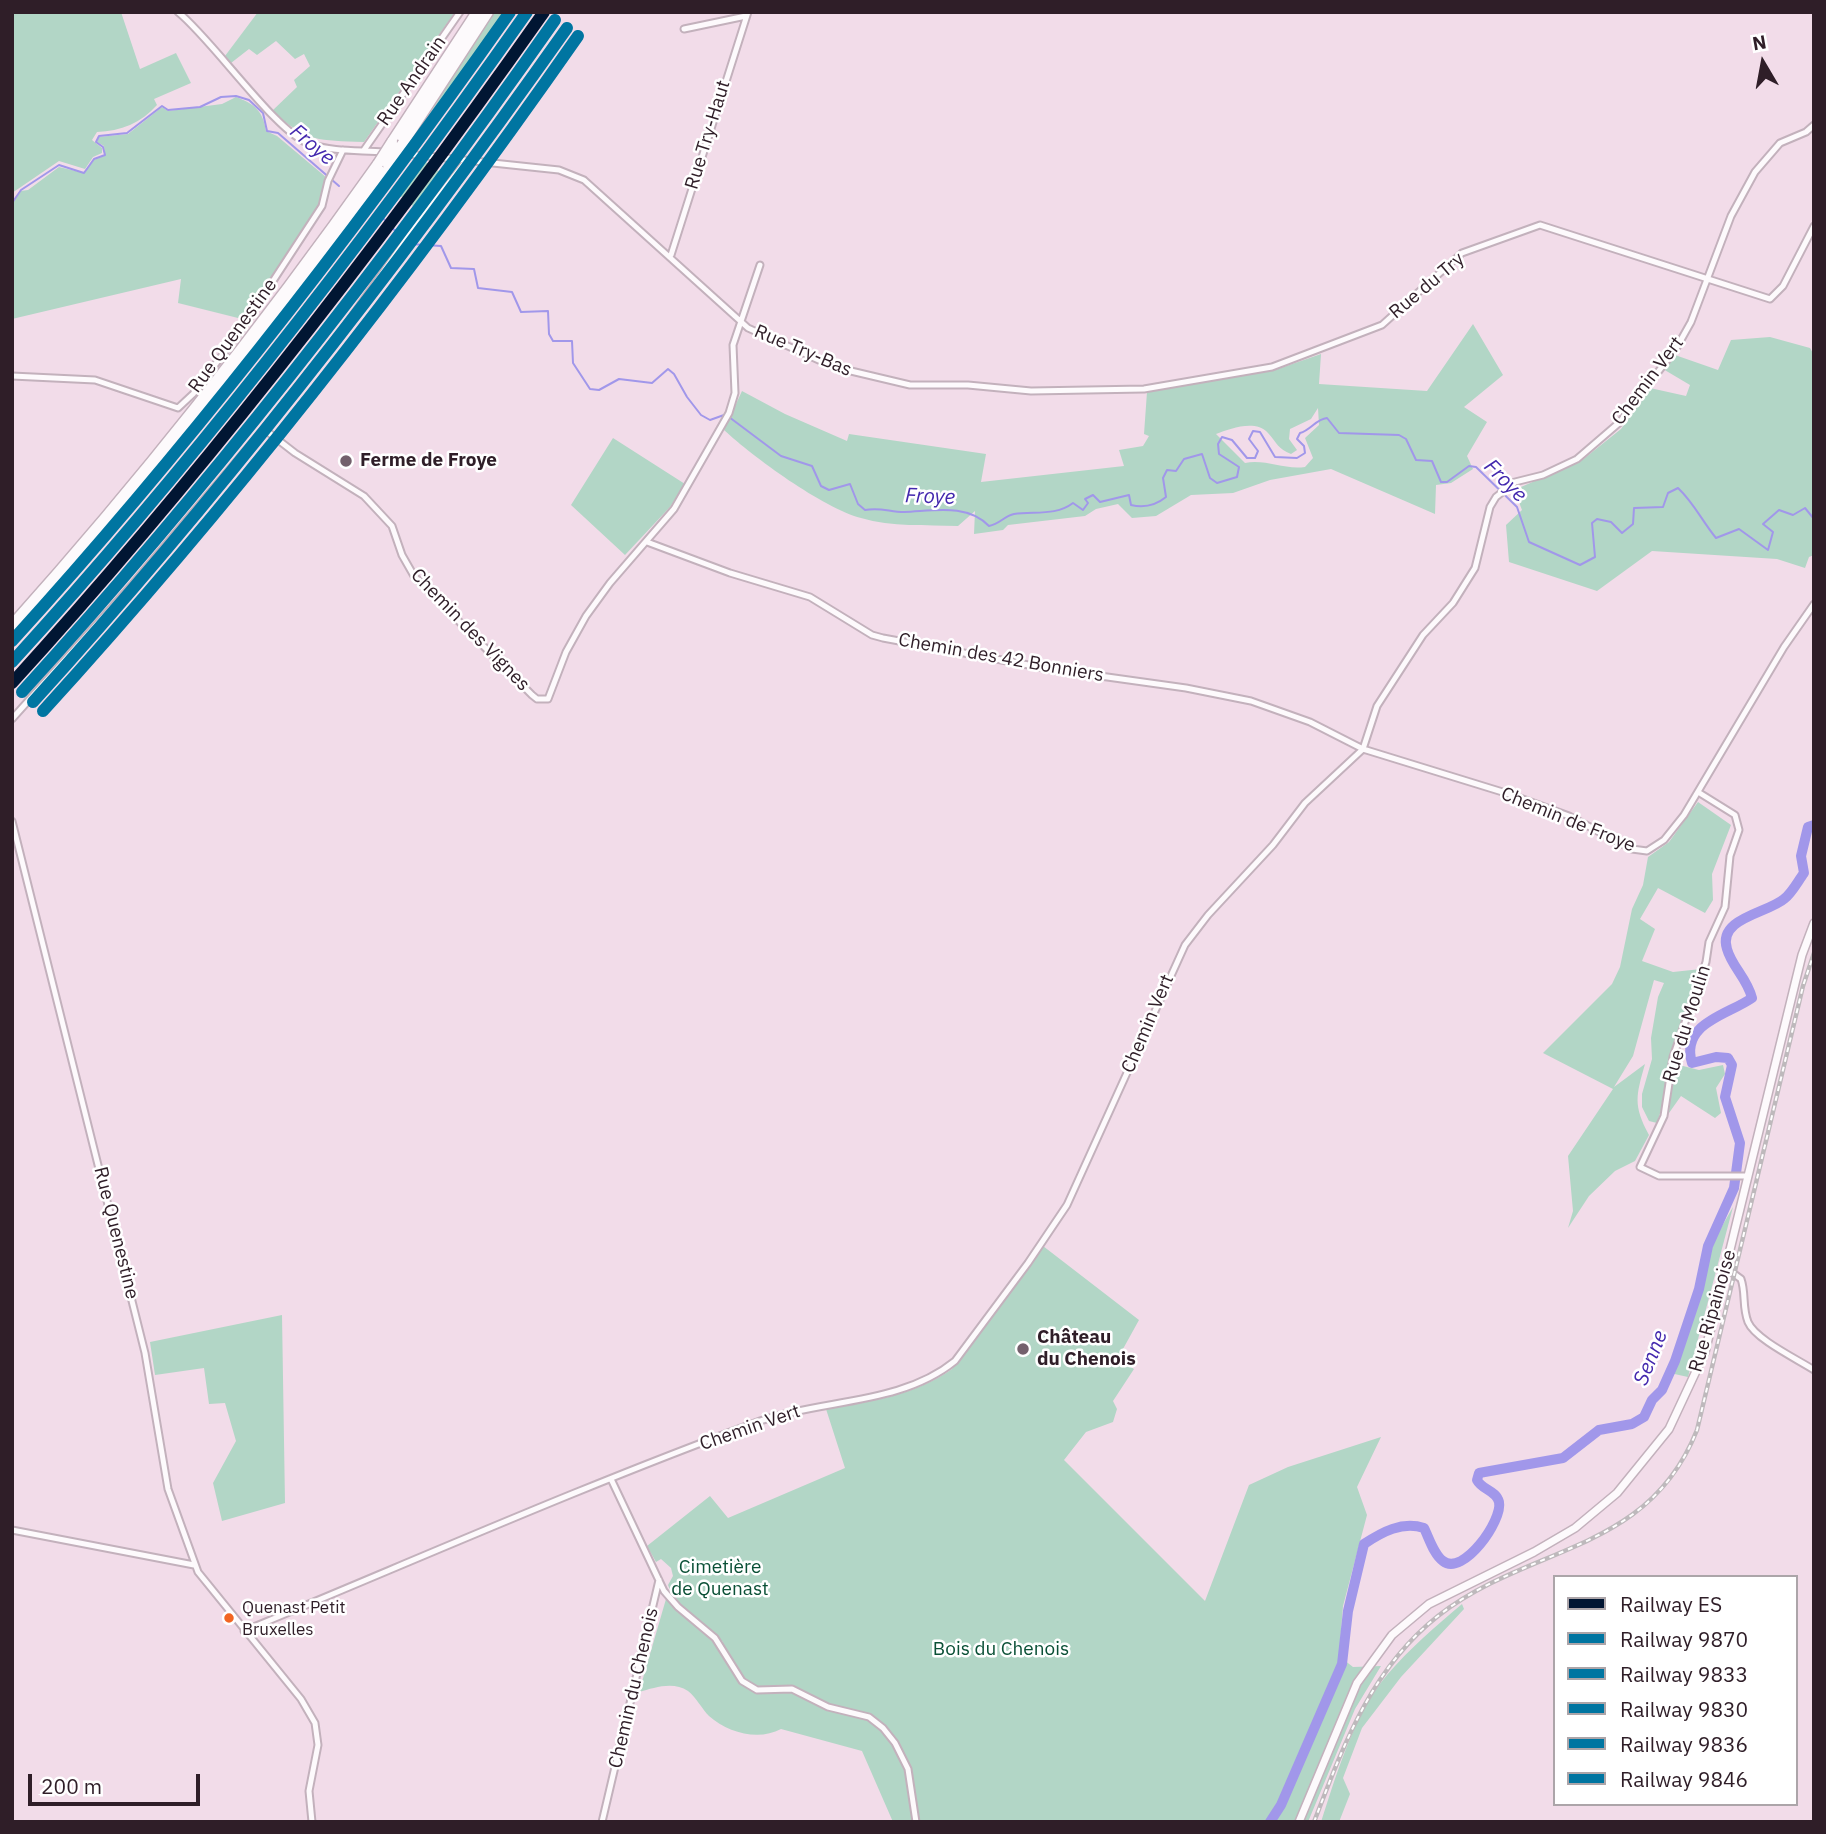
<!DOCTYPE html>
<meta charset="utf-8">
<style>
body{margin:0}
#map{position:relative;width:1826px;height:1834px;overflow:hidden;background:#f2dce9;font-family:"IBM Plex Sans",sans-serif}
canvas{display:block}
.frame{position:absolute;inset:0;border:14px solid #2f1e28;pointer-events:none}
.legend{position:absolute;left:1553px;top:1575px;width:245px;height:231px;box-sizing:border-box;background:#fff;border:2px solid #aca5a9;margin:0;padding:9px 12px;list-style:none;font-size:21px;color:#2f1e28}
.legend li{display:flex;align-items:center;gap:14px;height:35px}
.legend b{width:35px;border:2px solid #aca5a9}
.north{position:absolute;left:1728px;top:28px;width:70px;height:70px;-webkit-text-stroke:5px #fff;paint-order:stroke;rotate:350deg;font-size:19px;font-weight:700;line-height:28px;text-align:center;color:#2f1e28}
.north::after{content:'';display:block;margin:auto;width:24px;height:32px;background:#2f1e28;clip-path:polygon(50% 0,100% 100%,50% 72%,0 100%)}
.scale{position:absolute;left:28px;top:1774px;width:172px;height:32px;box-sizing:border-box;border:4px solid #2f1e28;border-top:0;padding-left:9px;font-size:21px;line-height:24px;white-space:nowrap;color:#2f1e28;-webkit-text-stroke:5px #fff;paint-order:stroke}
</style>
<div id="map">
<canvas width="1826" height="1834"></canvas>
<div class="frame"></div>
<ul class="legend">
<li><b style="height:9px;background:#011633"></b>Railway ES</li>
<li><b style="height:9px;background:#0075a1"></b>Railway 9870</li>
<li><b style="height:9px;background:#0075a1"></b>Railway 9833</li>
<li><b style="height:9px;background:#0075a1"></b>Railway 9830</li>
<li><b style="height:9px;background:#0075a1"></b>Railway 9836</li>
<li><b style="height:9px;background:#0075a1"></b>Railway 9846</li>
</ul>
<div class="north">N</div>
<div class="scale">200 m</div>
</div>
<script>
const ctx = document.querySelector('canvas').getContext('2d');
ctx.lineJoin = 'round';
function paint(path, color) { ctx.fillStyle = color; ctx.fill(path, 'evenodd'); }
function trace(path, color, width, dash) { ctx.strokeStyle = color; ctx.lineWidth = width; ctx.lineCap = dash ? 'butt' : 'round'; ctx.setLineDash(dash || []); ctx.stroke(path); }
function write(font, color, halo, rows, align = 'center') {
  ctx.font = font + ' "IBM Plex Sans",sans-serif'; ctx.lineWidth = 5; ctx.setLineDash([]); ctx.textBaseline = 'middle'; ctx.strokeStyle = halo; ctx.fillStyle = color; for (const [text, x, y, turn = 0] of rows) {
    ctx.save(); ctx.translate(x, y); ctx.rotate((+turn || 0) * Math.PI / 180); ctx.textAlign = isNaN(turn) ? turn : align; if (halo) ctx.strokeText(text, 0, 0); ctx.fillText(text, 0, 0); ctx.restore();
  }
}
const green = new Path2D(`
 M12,12h109l19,57 36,-16 15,30 -37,16 3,6c-16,18 -36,26 -60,27l-5,8 10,8v5l-9,4 -8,12 -26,-8 -47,32z
 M258,12h197l-91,130c-46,-2 -56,1 -92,-31l25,-24 -3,-7 16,-14 -6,-12 -9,5 -19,-18 -19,14 -8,-6 -18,14 -6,-7z
 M493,12h18l-87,130h-12z
 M236,97c19,7 27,14 30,34l11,5 50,42 -7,28 -74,114 -68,-17 3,-24 -169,40v-115l9,-13 7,-1 31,-23 25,6 10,-13 11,-5 -1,-9 -7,-4 2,-5 29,-3 34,-27 6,4 54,-7z
 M423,160l17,12 -27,34 -15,-12z
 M1473,324l30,51 -39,32 23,15 -20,34 6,13 -22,14 -15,2 -1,29 -104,-45 -61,11 -37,13 -42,2 -35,21 -24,2 -14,-14 -22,5 -11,7 -77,9 -5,5 -29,4 1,-23 -17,15c-32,-1 -66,1 -97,-8 -38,-10 -108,-61 -137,-88l18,-39 43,23 62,27 2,-7 137,20 -5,28 143,-16 -5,-16 24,-4 6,-10 -5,-2 3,-42 128,-22 46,-16 -2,30 108,7zM1318,408l1,17 -14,13 8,20 -8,9c-21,3 -39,-8 -60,-4l-29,-29c14,-5 39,-15 52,-1 9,10 10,16 23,21l6,-4 -8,-11 1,-10 21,-10z
 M1770,337l40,11 4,7v200l-5,2 -4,11 -28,-9 -125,-8 -55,40 -88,-29 -3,-37 16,-15 -5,-13 4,-10 60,-26 40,-32 29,-41 36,8 4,-11 -27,-16 12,-14 43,15 13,-30z
 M613,438l72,46 -15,23 -45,48 -54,-50z
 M1698,802l33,23 -19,49 1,26 -8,13 -47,-25 -18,31 15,10 -13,32 31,11 28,-3 -34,99 -4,36 -6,19 -8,-2 -7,-14v-13l10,-35 -1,-21 7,-41 6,-14 -10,-3 -21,76 -19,31 31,-23c-9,32 -12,41 4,71l-14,26 -20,10 -26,25 -21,32 5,-17 -5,-55 45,-67 -70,-36 69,-69 8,-17 12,-58 11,-24 5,-28 21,-15z
 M1675,1064l24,6 24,-5 2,9 -9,14 5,25 -6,5 -34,-22 -12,17 2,-41z
 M1733,1207l-45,170 -18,-4 40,-126z
 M1043,1246l96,74 -21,38 16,11 -21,32 4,8 -4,13 -27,10 -22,28 141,141 44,-116 39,-18 93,-30 -24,50 10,28 -24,91 -4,50 14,11 28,-1 -26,43 -47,113h-415l-31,-71 -81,-22c-22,12 -53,4 -72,-13 -7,-7 -13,-19 -21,-25 -15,-10 -34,-3 -49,1l27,-93 51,46 6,-3 -48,-40 -7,-17 5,-9 -2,-8 -10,-9 -5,3 -9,-16 63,-50 18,22 117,-50 -19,-59c44,-7 89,-14 126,-40z
 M282,1315l3,188 -63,18 -9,-38 23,-42 -11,-38 -16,1 -5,-36 -49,7 -5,-33z
 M1462,1604l2,5 -63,68 -39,51 -19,50 7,16 -11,28h-18c16,-49 33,-108 66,-147 22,-26 49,-49 75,-71z`);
const stream = new Path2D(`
 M12,203l9,-13 38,-25 25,8 10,-14 11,-4 -2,-8 -7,-5 3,-6 28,-3 35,-27 6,4 32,-3 21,-10 15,-1 13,4 14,13 4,18 11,2 61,53
 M380,215l22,23
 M410,244l31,2 10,22 23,1 4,19 34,4 9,20 27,-1 1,23 4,7h19l1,22 17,26 9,1 20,-11 33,4 16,-14 6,5 13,23 14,18 9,5 14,-5
 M729,417l52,39 31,10 9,20 8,4 21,-6 8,20 7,6c15,-3 25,2 39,2 29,-1 63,-9 85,14 11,-2 15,-10 25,-12 21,-3 42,2 59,-11l10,7 5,-7 -3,-4 8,-4 7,7 29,-7 2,10c13,3 24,1 35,-8l-3,-19 4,-8 9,1 8,-12 18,-5 8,24 7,5 20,-6 2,-10 -20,-13 -1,-10 4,-7 10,3 15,18h8l3,-7 -9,-12 4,-8 7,1 15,25 22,1 8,-5 -1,-7 -7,-7 3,-6c11,-3 16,-14 27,-15l12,15 60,2 7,4 10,21 16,1 9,21h6l22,-16 7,1 41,40 12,35 51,23 15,-8 -3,-34 5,-4 14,3 11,11 11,-9 1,-16 29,-1 5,-14 10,-5c16,15 24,33 38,50l23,-9 29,21 5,-18 -10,-8 16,-14 14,5 12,-7 9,11`);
const river = new Path2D(`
 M1270,1822l11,-17 61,-141 6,-53 16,-67c18,-12 38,-23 60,-16 5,10 10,27 19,33 20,16 60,-41 56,-59 -3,-12 -17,-12 -22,-22l2,-7 84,-15 36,-28 33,-6 12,-7 8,-17 10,-10 13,-29 24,-72 9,-43 26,-58 6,-45 -15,-46 7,-32 -4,-7 -12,-1 -24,6c-12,-40 36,-48 60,-65 -5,-20 -20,-31 -25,-49 -10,-31 41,-36 57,-50 8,-6 14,-18 20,-26l-3,-17 7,-29 6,-2`);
const minor = new Path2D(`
 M178,12c35,28 99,122 132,132 23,8 50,6 74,8
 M684,29l62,-13
 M364,150l96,-138
 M398,153l161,17 25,10 164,148 86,39 76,18h58l63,6 113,-2 128,-22 110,-42 80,-72 78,-28 230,74 13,-13 31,-60
 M671,255l77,-243
 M12,376l83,4 83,28 15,-14 48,-64 81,-124 6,-25 15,-31
 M264,429l31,24 69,43 28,30 10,29 12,21 118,119 5,4h11l18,-47 20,-36 24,-33 64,-74 55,-96 6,-20 -2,-48 27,-80
 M647,542l83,31 80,24 62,38 11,3 167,31 136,19 65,13 59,21 53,27 146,45 60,22 63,33 15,2 17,-11 20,-25 100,-168 30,-43
 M12,719l121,-135 131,-155 80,-101 75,-107 47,-60
 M1698,792l37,23 4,15 -9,26 -5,51 -16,35 -3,20 -33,95 -9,59 -24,51 19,9h89
 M12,821l133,532 23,136 30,83 103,127 14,24 3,22 -9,46 3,31
 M1726,1268l15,11c5,14 1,28 7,43 7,17 49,37 66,48
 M611,1479l53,112 14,16 37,31 27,43 15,9 35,-1 36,18 41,10 14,11 12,15 13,26 8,53
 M12,1530l182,35
 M244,1631c172,-71 341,-146 516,-210 63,-22 141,-16 195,-60l73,-98 39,-58 118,-260 23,-30 65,-70 32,-42 58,-54 14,-43 46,-71 30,-32 22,-35 15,-61 6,-10 19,-15 28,-7 34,-16 43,-37 57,-75 14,-25 40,-106 24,-44 25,-29 26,-11 8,-7
 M602,1822l57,-242`);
const tertiary = new Path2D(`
 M1299,1822l58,-139 35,-48 37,-31 105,-52 41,-24 42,-35 52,-64 36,-77 97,-397 12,-32`);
const motorway = new Path2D(`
 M392,142l85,-130
 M403,143l85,-131
 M12,625c132,-147 252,-300 366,-461
 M12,639c135,-151 260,-308 376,-474`);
const rail = new Path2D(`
 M1314,1822c30,-78 57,-153 124,-206 92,-72 210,-62 259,-186l106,-444 11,-33`);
const motorwayBridge = new Path2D(`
 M378,164l14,-22
 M388,165l15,-22`);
const rail1 = new Path2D(`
 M12,683c193,-212 367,-437 532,-671`);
const rail2 = new Path2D(`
 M22,692c193,-212 368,-437 533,-672`);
const rail3 = new Path2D(`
 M12,662c187,-205 355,-423 515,-650`);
const rail4 = new Path2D(`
 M33,702c193,-213 368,-439 534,-674`);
const rail5 = new Path2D(`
 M12,641c180,-198 344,-410 498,-629`);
const rail6 = new Path2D(`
 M43,711c194,-213 370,-439 535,-675`);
const markers = [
 [346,461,7,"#73606c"],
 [1023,1349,7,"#73606c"],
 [229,1618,6,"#f26522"]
];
const busNames = [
 ["Quenast Petit",242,1608],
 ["Bruxelles",242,1630]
];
const streetNames = [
 ["Rue Andrain",412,81,-55],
 ["Rue Try-Haut",708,135,-73],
 ["Rue du Try",1427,286,-40],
 ["Rue Quenestine",233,336,-54],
 ["Rue Try-Bas",803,351,23],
 ["Chemin Vert",1648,381,-53],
 ["Chemin des Vignes",470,630,46],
 ["Chemin des 42 Bonniers",1001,658,10],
 ["Chemin de Froye",1568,820,22],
 ["Chemin Vert",1148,1024,-67],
 ["Rue du Moulin",1687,1024,-73],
 ["Rue Quenestine",116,1233,76],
 ["Rue Ripainoise",1713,1311,-74],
 ["Chemin Vert",750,1428,-19],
 ["Chemin du Chenois",634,1688,-77]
];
const poiNames = [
 ["Ferme de Froye",360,461],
 ["Château",1037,1338],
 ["du Chenois",1037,1360]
];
const parkNames = [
 ["Cimetière",720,1568],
 ["de Quenast",720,1590],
 ["Bois du Chenois",1001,1650]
];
const waterNames = [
 ["Froye",312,145,40],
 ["Froye",1505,481,45],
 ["Froye",930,497,2],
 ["Senne",1651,1358,-68]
];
paint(green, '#b2d6c6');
trace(stream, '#a197ea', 2);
trace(river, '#a197ea', 10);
trace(minor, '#c3b1bc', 9);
trace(tertiary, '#c3b1bc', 10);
trace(motorway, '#c3b1bc', 13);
trace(minor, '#fdfafc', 5);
trace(tertiary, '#fdfafc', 7);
trace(motorway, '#fdfafc', 10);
trace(rail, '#beb9bc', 4.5);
trace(rail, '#fff', 2, [5]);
trace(motorwayBridge, '#c3b1bc', 13, []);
trace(motorwayBridge, '#fdfafc', 10);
trace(rail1, '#011633', 12);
trace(rail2, '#0075a1', 12);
trace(rail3, '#0075a1', 12);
trace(rail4, '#0075a1', 12);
trace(rail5, '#0075a1', 12);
trace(rail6, '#0075a1', 12);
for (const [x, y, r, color] of markers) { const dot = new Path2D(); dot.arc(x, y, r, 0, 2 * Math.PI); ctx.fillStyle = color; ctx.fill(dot); trace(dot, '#fff', 2.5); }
write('17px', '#2f1e28', '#fff', busNames, 'left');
write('19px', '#2f1e28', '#fff', streetNames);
write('bold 19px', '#2f1e28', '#fff', poiNames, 'left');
write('19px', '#0a5036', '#fff', parkNames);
write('italic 21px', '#4328ae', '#fff', waterNames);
</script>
